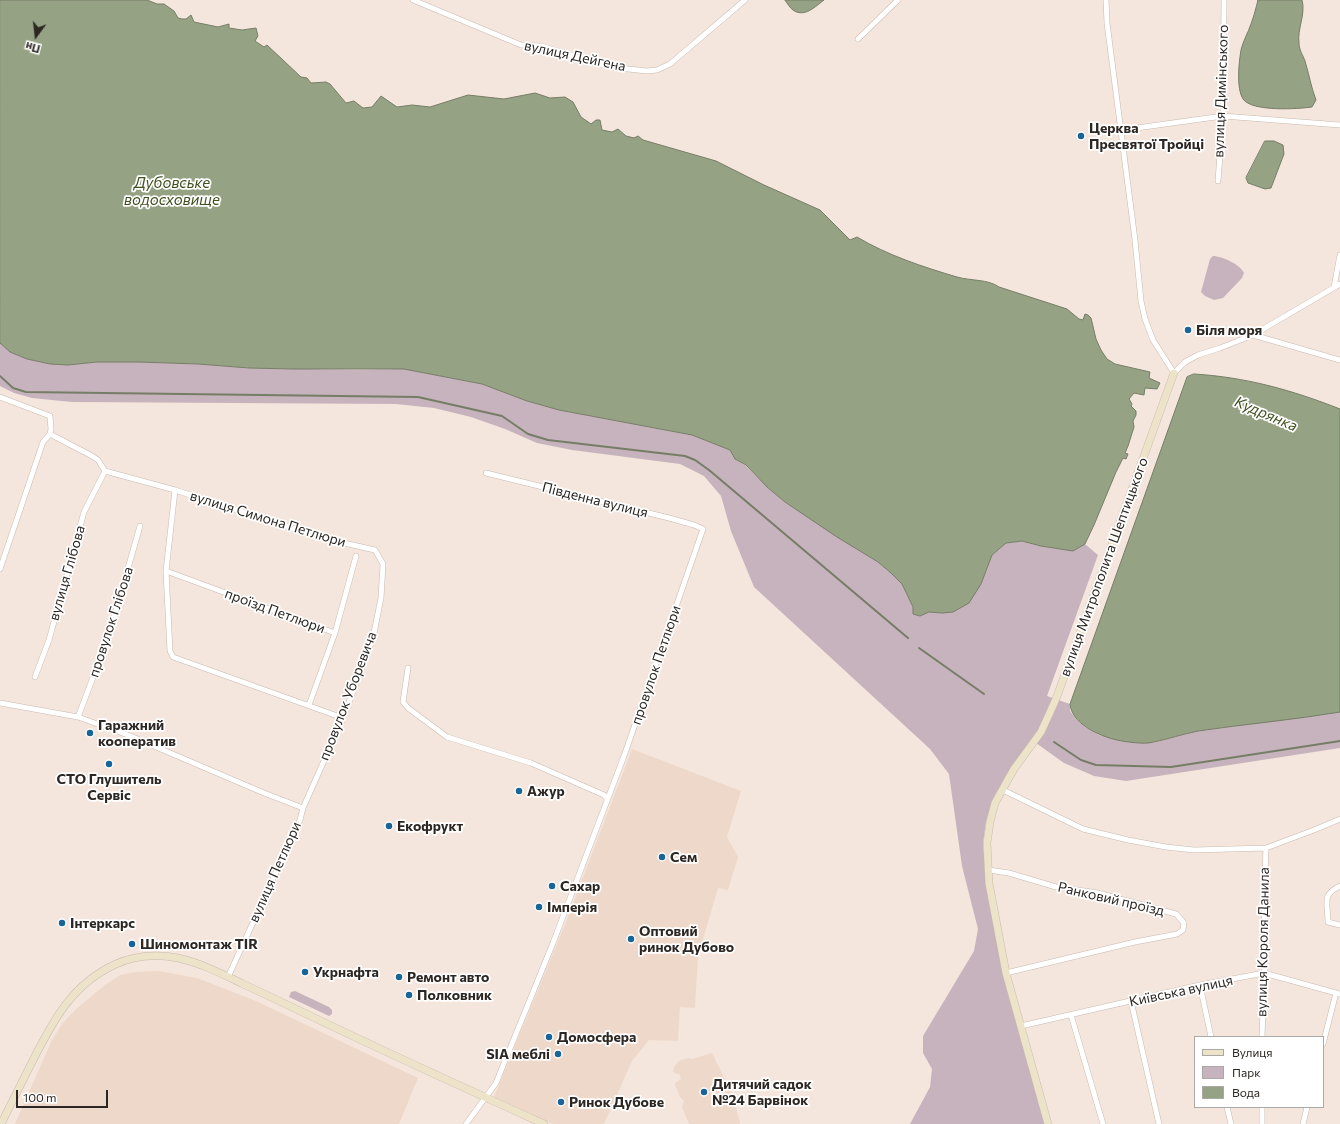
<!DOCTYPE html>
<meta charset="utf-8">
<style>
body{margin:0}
#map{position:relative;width:1340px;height:1124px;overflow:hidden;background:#f4e6dc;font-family:Commissioner,sans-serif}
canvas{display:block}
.legend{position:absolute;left:1194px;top:1036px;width:130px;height:72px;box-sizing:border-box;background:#fff;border:1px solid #aba9a7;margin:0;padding:5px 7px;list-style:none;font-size:12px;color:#2c2723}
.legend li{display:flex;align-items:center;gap:8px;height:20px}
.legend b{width:20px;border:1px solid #aba9a7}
.north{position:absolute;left:16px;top:16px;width:40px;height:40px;-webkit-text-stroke:3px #fff;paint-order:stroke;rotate:195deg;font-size:11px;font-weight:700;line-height:16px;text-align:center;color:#2c2723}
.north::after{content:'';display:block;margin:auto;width:14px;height:18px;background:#2c2723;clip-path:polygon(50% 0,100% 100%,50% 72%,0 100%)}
.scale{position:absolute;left:16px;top:1090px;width:92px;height:18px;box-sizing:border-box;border:2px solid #2c2723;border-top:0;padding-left:5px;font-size:12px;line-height:14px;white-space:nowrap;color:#2c2723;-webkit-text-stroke:3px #fff;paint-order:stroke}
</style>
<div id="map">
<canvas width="1340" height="1124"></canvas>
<ul class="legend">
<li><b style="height:5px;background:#ede3c8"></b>Вулиця</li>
<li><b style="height:11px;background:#c7b3bd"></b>Парк</li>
<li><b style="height:11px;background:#96a284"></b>Вода</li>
</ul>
<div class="north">Пн</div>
<div class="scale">100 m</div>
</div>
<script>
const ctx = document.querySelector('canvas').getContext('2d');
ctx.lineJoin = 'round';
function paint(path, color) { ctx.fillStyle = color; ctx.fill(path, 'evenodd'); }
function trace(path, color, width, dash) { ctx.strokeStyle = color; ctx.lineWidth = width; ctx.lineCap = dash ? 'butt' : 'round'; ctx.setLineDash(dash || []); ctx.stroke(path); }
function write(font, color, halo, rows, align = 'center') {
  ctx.font = font + ' Commissioner,sans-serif'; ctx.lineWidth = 3.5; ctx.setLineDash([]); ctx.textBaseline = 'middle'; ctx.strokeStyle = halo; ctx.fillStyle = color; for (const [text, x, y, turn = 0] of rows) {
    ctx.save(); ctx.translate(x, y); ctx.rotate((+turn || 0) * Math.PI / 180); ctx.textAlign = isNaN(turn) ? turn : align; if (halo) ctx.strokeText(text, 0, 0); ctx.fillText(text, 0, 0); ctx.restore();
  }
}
const built = new Path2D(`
 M632,749l109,42 -14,46 11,20 -10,33 -10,-2 -20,68 -3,52 -15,-1 -2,34 -29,-1 -17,21 -28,63h-51l-59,-27 72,-175z
 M159,971l38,7 59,23 162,77 -19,46h-384l36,-82 11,-18 14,-15 29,-24 15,-10 16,-3z
 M712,1053l22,45 6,26h-51l-7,-17 2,-6 -4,-4 -5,-12 1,-3 5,-3 -1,-3 -1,-2h-2l-4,-2 1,-5 5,-6 9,-3 4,1z`);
const green = new Path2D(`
 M1213,256c9,0 28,9 31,17l-2,5 -19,20 -9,2 -9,-4 -4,-4 9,-33z
 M0,343l10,9 17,7 23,5 18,1 29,-3h41l60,2 51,4 111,2 44,-1 78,15 45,17 32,9 133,25 38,15 5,9 10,6 22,22 18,15 93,60 13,11 11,11 11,23v7l7,2 9,-4 13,1 39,-29 11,-29 14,-12 16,-2 19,5 32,5 12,-7 13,11 -51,141 23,8v7l5,7 10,9 14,8 53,8 44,-12 144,-19v36l-214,33 -32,-5 -30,-13 -28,-20 -25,24 -19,34 -6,21 -3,21 3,40 59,241h-135l20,-37 2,-18 -9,-16v-17l51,-85 4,-22 -16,-63 -13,-92 -19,-25 -176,-162 -23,-56 -10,-35 -17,-20 -24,-12 -108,-14 -35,-7 -32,-14 -34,-12 -37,-9 -38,-4 -324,-2 -40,-4 -18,-5 -14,-7z
 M295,991l34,16 3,3v4l-3,2 -40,-19 2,-5z`);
const water = new Path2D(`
 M0,0h147l10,4h7l10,7 4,7 4,1h4l5,-4 3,7 24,5 11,-3v4l13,2 14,-2 2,8 -3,5 9,6 3,-2 34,32 6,1 4,5 15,-1 4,2 16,19 8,-2 9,7 9,-1 9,-11 16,11 15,-2 18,2 38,-12 36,4 31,-6 15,5 15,-1 8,5 8,15 10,7 5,-4h4l2,10 10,2 6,-3 8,7 8,2 4,-2 5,4 73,21 48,24 56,25 30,30 7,-3c30,18 66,30 100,40 14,4 31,2 42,10l68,22 12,10 4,1 2,-6 3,1 3,3 5,21 5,11 6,9 8,5 35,8 -1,6 11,5 -3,6 -12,-1 -1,7 -10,-2 -5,6 3,5 -1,2 5,5v4l-3,6 1,6 -6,19 -3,7 3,1 -2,5 -3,-1 -7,14 -22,53 -9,19 -12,7 -32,-5 -19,-5 -16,2 -14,12 -11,29 -12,19 -16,9 -11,1 -13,-1 -9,4 -7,-2v-7l-11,-23 -11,-11 -13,-11 -41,-25 -52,-35 -18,-15 -21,-22 -11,-6 -5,-9 -38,-15 -133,-25 -32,-9 -45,-17 -78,-15h-111l-44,-1 -51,-4 -60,-2h-41l-29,3 -18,-1 -23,-5 -17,-7 -10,-9z
 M785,0h39c-9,7 -20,18 -31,10 -3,-2 -6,-7 -8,-10z
 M1258,0h44c4,14 -5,29 -3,43 0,7 4,12 6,18 4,13 6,26 11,39l-4,7c-14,2 -60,5 -69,-8 -7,-11 -4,-37 -2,-49 2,-9 7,-17 10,-26 3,-8 5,-16 7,-24z
 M1265,141h9l9,4 1,9 -13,34 -6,1 -17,-6 -2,-5z
 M1194,374c51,3 98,16 146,35v303c-47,8 -95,12 -142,19 -15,3 -30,8 -44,11 -8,2 -17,1 -25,0 -21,-2 -57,-15 -59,-38l117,-327z`);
const stream = new Path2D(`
 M0,376l13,12 13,4 392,5 84,19 26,18 20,6 137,16 10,4 14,10 199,168
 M919,648l65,46
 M1054,742l27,18 15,5 75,2 169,-26`);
const street = new Path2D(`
 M413,0l108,45 20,1 69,21 37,4 10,-1 13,-6 75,-64
 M1106,0l1,23 28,217 6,61 4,18 8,21 21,33 11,-11 13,-7 22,-7 33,-13 87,-51
 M858,39l40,-39
 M1122,130l101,-14 117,9
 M1218,181l5,-65 1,-116
 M1334,287l6,-32
 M1253,335l87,25
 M0,397l50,19 1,13 -1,5 42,22 6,4 7,11 70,19 151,49 49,11 8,14 -2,34 -8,40 -4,11 -26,69 -40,90 -3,12 -72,157
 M175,490l-9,81 4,80 3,6 170,61
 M0,569l43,-127 7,-8
 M166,571l169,62 -26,72
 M335,633l21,-77
 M408,668l-5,34 5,6 39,29 84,26 73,32 3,4
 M35,677l14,-37 35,-128 21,-41
 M0,703l78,14 50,18 136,58 39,15
 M78,717l31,-82 31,-109
 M1003,790l80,39 45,11 38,7 28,3 72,-2 48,-18 26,-11
 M989,870l20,3 47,14 42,6 78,21 8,9 -1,7 -6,4 -42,8 -129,31
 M1340,886c-19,9 -12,17 -12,36l12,3
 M1200,985l11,52
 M1131,1001l28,123
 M1071,1015l32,109
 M1021,1026l179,-41 64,-12 76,21
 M1262,1037l3,-82 -1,-57 2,-50
 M1323,1044l13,-51
 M1227,1107l4,17
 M1262,1107v17
 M466,1124l30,-41 57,-140 71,-187 79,-227 -9,-4 -25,-7 -183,-45
 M1303,1124l4,-17`);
const secondary = new Path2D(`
 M1,1124c10,-20 20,-40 30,-60 21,-41 40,-80 85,-100 20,-9 41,-10 62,-6 23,5 44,16 65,26 26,12 51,24 76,36 75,36 150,70 225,104
 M1048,1124l-42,-151 -17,-90 -2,-40 3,-21 5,-19 19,-34 27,-37 15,-33 118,-326`);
const markers = [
 [1081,136,4,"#1a6598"],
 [1188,330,4,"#1a6598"],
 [90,733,4,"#1a6598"],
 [109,764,4,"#1a6598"],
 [519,791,4,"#1a6598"],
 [389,826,4,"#1a6598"],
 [662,857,4,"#1a6598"],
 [552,886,4,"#1a6598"],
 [539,907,4,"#1a6598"],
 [62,923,4,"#1a6598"],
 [631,939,4,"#1a6598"],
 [132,944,4,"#1a6598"],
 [305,972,4,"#1a6598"],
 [399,977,4,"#1a6598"],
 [409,995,4,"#1a6598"],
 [549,1037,4,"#1a6598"],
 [558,1054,4,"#1a6598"],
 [704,1092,4,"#1a6598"],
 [561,1102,4,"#1a6598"]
];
const streetNames = [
 ["вулиця Дейгена",575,56,12],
 ["вулиця Димінського",1221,91,-88],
 ["Південна вулиця",595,500,14],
 ["вулиця Симона Петлюри",268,519,17],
 ["вулиця Митрополита Шептицького",1104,567,-70],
 ["вулиця Глібова",67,573,-74],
 ["проїзд Петлюри",275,611,20],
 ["провулок Глібова",111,622,-72],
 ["провулок Петлюри",656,665,-71],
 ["провулок Уборевича",348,696,-69],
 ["вулиця Петлюри",275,872,-66],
 ["Ранковий проїзд",1111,899,13],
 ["вулиця Короля Данила",1263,942,-89],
 ["Київська вулиця",1181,991,-12]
];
const poiNames = [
 ["Церква",1089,128],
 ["Пресвятої Тройці",1089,144],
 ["Біля моря",1196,330],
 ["Гаражний",98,725],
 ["кооператив",98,741],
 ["СТО Глушитель",109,779,"center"],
 ["Сервіс",109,795,"center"],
 ["Ажур",527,791],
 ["Екофрукт",397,826],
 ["Сем",670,857],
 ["Сахар",560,886],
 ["Імперія",547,907],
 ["Інтеркарс",70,923],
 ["Оптовий",639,931],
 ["ринок Дубово",639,947],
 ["Шиномонтаж TIR",140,944],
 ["Укрнафта",313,972],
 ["Ремонт авто",407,977],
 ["Полковник",417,995],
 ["Домосфера",557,1037],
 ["SIA меблі",550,1054,"right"],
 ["Дитячий садок",712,1084],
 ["№24 Барвінок",712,1100],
 ["Ринок Дубове",569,1102]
];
const waterNames = [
 ["Дубовське",172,183],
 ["водосховище",172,200],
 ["Кудрянка",1266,414,23]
];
paint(built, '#eed8ca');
paint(green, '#c7b3bd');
paint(water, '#96a284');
trace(water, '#767d67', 1);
trace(stream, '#767d67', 2);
trace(street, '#c8bab0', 6);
trace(secondary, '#c8bab0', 8);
trace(street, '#fff', 5);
trace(secondary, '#ede3c8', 7);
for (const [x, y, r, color] of markers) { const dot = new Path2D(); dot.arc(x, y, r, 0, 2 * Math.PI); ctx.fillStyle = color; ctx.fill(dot); trace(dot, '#fff', 1.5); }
write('14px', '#2c2723', '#fff', streetNames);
write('bold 14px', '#2c2723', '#fff', poiNames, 'left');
write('italic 15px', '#3f501f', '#fff', waterNames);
</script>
